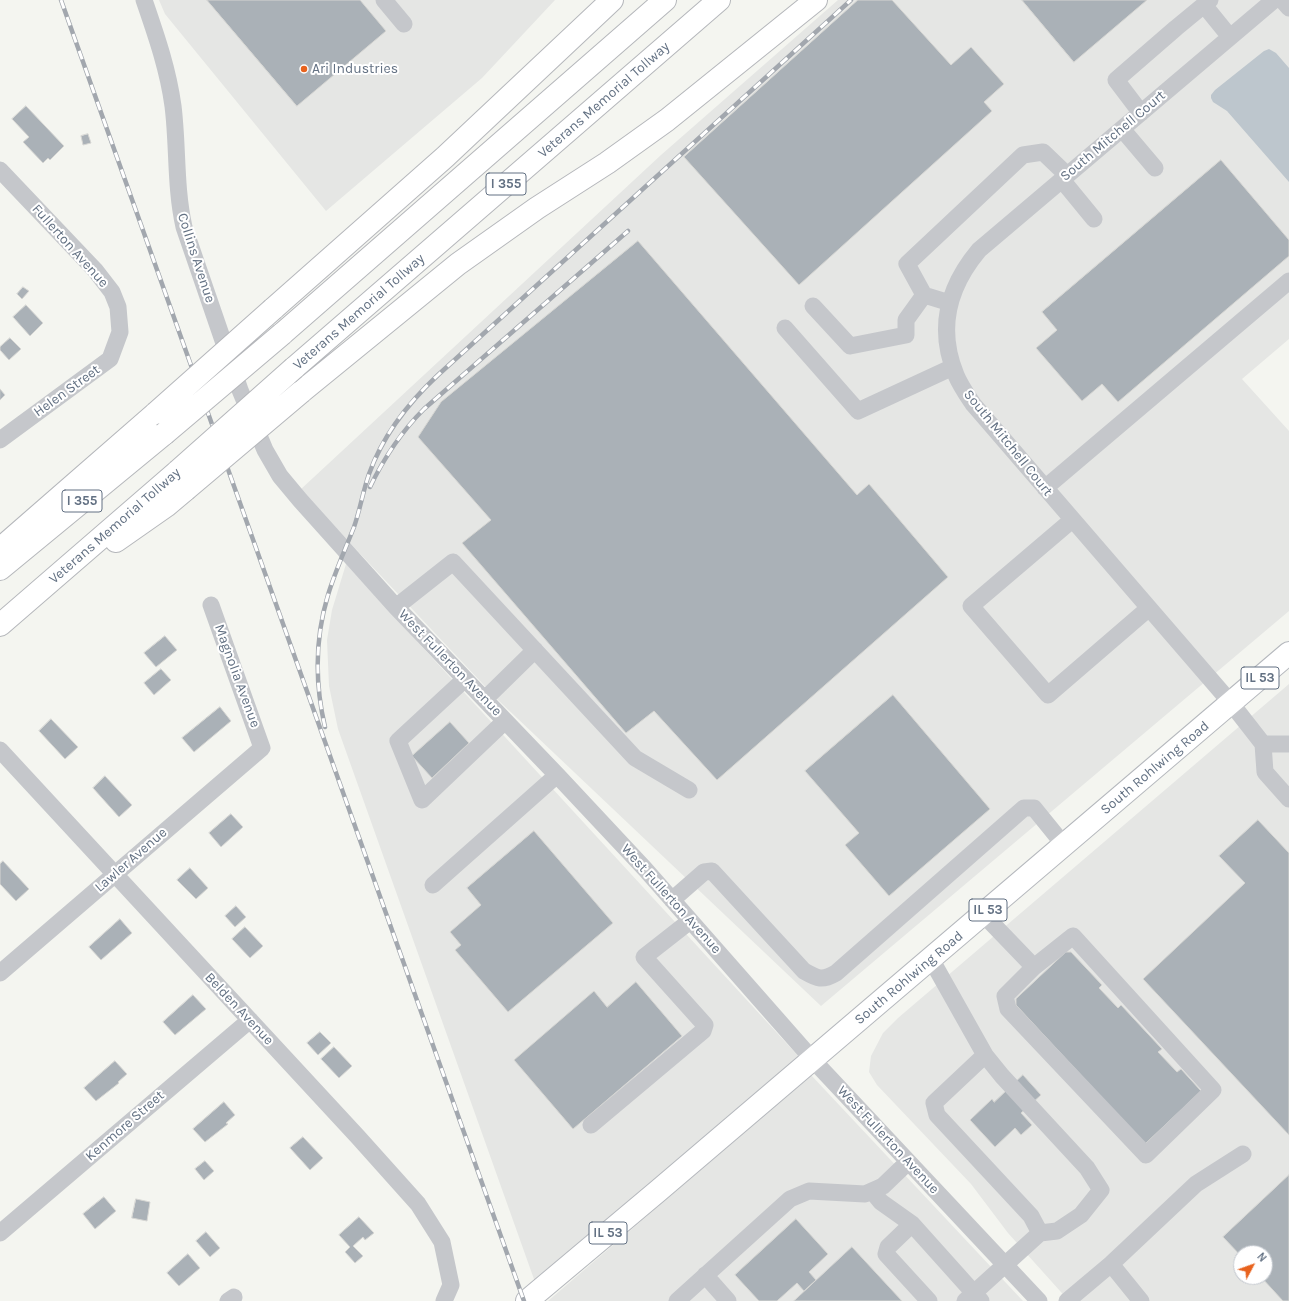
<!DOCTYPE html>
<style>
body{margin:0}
#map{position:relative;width:1289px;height:1301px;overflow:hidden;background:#f4f5f0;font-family:Karla,sans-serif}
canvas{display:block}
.north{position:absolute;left:1233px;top:1245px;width:40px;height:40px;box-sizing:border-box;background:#fff;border:1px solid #c1c6cd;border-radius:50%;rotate:49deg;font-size:11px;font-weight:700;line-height:16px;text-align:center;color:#637183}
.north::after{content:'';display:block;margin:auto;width:14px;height:18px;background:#e8621d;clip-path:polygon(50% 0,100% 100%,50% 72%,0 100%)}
</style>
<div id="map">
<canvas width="1289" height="1301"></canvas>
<div class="north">N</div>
</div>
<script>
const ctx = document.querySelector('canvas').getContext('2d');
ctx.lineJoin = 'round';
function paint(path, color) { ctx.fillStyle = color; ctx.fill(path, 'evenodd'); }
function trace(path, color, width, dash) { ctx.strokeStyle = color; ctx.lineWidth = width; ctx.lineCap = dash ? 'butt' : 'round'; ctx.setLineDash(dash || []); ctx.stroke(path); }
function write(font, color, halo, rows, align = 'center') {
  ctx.font = font + ' Karla,sans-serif'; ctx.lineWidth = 4; ctx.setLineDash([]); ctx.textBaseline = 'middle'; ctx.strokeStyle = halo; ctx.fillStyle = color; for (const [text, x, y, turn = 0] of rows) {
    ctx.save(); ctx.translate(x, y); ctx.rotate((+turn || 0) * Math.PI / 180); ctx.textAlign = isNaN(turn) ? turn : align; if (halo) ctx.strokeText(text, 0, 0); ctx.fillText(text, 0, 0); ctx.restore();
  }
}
const built = new Path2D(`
 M159,0h396l-73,78 -156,133 -161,-197z
 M838,0h451v339l-47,40 47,52v180l-468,395 -323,-306 -198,-210 361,-335z
 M346,564l455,495 -266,223 -197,-553 -9,-43 -2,-46 5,-30z
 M1289,684v617h-220l-61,-68 -37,-49 -94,-99 -8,-13 2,-16 12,-23 15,-15zM1241,1253h24v24h-24z
 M811,1075l212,226h-475z`);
const water = new Path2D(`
 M1269,49l7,4 13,15v114l-62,-71 -14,-9 -2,-4v-3l4,-5 49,-39z`);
const building = new Path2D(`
 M207,0h153l26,31 -89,75z
 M858,0h34l59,65 20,-18 33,37 -20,18 8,9 -193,174 -115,-128z
 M1022,0h125l-73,62z
 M26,106l38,40 -14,14 -2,-2 -5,5 -20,-21 6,-5 -17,-18z
 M88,134l3,9 -8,2 -2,-9z
 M1221,160l68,80v16l-171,146 -16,-18 -20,17 -46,-53 21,-18 -15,-18z
 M638,241l219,254 12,-11 79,93 -231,203 -63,-69 -28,22 -164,-190 29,-23 -73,-83 23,-35z
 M23,287l6,4 -7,8 -5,-5z
 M26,305l17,18 -13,13 -17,-19z
 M10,338l11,11 -12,11 -9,-10v-3z
 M0,389l5,6 -5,5z
 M165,636l12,14 -21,17 -12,-14z
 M161,669l10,11 -17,15 -10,-12z
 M893,695l97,114 -101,87 -44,-51 14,-12 -54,-62z
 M220,707l11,14 -37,31 -12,-14z
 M51,719l27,28 -13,12 -26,-28z
 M450,722l19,21 -37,35 -20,-22z
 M105,776l27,29 -13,12 -26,-29z
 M231,814l12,13 -22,20 -12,-14z
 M1258,820l31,33v282l-146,-156 102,-96 -26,-27z
 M534,831l79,92 -105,89 -53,-62 6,-5 -11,-13 31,-27 -14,-17z
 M3,861l26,28 -13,12 -16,-17v-20z
 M190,868l18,20 -12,11 -19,-19z
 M236,906l10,11 -11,10 -10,-11z
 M120,919l12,14 -31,27 -12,-13z
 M245,927l18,19 -13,12 -18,-19z
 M1066,952h5l31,33 -3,3 19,20 3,-3 41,44 -4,3 19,20 4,-3 20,22 -56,53 -129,-139v-6z
 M636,982l46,54 -109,93 -59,-69 80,-69 13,16z
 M193,995l13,14 -31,26 -12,-13z
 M320,1032l11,11 -13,12 -11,-12z
 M334,1047l18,19 -13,12 -18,-19z
 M115,1061l12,13 -9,8 1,1 -23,18 -12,-13z
 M1023,1075l18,20 -20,18 11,12 -11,10 -6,-7 -20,19 -25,-27 22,-21 2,3z
 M224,1102l11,13 -9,8 2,1 -23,18 -12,-13z
 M303,1137l20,21 -13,12 -20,-22z
 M205,1161l9,10 -10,9 -9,-11z
 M1289,1175v126h-6l-22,-24h4v-24h-24v3l-18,-19z
 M104,1197l12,14 -21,18 -12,-15z
 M136,1199l14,3 -3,19 -15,-3z
 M359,1217l15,16 -9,7 -2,-3 -10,9 10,10 -8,7 -10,-11 5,-5 -11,-12z
 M796,1219l32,35 -19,18 7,8 -12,11 -7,-8 -20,18h-18l-24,-26z
 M206,1232l14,16 -10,9 -14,-16z
 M852,1247l50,54h-108z
 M188,1254l12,14 -21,18 -12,-13z`);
const minor = new Path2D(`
 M144,0c12,35 24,69 29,106 5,40 2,81 11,121l56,163 25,60 15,26 20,24 96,107 161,168 88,94 168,191 226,241
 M384,0l20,24
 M1274,0l-295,250c-31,37 -42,79 -23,125 4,10 11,20 17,29l258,299 32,41 2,28 24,27
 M1282,0l7,8
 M1204,5l26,32
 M1141,113l-25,-33 60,-52 34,-28
 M1122,129l33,39
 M0,170l95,100 17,22 6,15 2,25 -10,27 -110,81
 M1062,180l32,39
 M924,295l-17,-31 116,-109 20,-3 24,23
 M813,306l37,40 56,-11v-15l18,-25 26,8
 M785,328l73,83 95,-44
 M1045,488l244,-207
 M1072,520l-101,86 77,89 101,-87
 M396,607l57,-45 182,196 54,32
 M465,679l-67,62 24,59 83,-79
 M485,699l50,-49
 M1263,744h26
 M0,750l358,387 60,67 24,38 9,43 -7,16
 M433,885l124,-110
 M672,900l32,-28 8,-1 92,100c14,8 18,10 32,2l188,-165h10l30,37
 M983,914l51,53
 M1073,936l140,154 -67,65 -138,-146 -3,-13 29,-29z
 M931,959l54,96 17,21 85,92 14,22 -20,25 -24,16 -17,2 -75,68
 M0,973l262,-225 -51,-143
 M985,1055l-51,48 3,12 94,101 9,17
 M591,1125l112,-94 2,-6 -61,-68 46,-36
 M872,1191l9,11 31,22 69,77
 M912,1224l-24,23 -2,7 43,47
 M0,1233l250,-213
 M1111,1264l30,37
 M705,1275l23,26
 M228,1301l6,-4
 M677,1301l113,-102 19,-8 56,3 18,-8 25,-24
 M1067,1301l44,-37 85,-80 47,-30`);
const major = new Path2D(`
 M527,1301l131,-110 631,-538`);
const highway = new Path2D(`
 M273,309l172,-152 167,-157
 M282,334l383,-334
 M294,368l425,-368
 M301,392l157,-128 79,-56 70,-45 60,-43 149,-120
 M116,541l50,-35 19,-16
 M0,549l156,-136
 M0,569l164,-135
 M0,625l178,-154`);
const rail = new Path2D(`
 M61,0l463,1301
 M370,487c14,-29 31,-55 54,-78l204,-178
 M325,727c-10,-43 -10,-89 3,-132 7,-23 17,-45 26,-68 6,-17 9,-36 15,-53 14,-39 38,-70 69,-99l413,-375`);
const highwayBridge = new Path2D(`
 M156,413l117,-104
 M164,434l118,-100
 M178,471l116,-103
 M185,490l116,-98`);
const markers = [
 [304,69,4,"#e8621d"]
];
const shields = [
 [506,184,40],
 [82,501,40],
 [1260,678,38],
 [988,910,38],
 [608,1233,38]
];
const shieldNames = [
 ["I 355",506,184],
 ["I 355",82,501],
 ["IL 53",1260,678],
 ["IL 53",988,910],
 ["IL 53",608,1233]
];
const poiNames = [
 ["Ari Industries",312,69]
];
const streetNames = [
 ["Veterans Memorial Tollway",604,100,-41],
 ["South Mitchell Court",1113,136,-40],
 ["Fullerton Avenue",70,246,48],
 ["Collins Avenue",196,258,72],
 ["Veterans Memorial Tollway",359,312,-41],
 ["Helen Street",67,391,-36],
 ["South Mitchell Court",1008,443,51],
 ["Veterans Memorial Tollway",115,526,-41],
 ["West Fullerton Avenue",450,663,46],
 ["Magnolia Avenue",237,676,70],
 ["South Rohlwing Road",1155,768,-40],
 ["Lawler Avenue",131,860,-41],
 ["West Fullerton Avenue",671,899,48],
 ["South Rohlwing Road",909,978,-40],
 ["Belden Avenue",239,1009,47],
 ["Kenmore Street",125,1126,-41],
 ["West Fullerton Avenue",888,1140,47]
];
paint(built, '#e5e6e4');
paint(water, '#bdc6cd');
paint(building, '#aab1b7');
trace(building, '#d6d6d3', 1);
trace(major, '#b5b8bd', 24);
trace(highway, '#b5b7bb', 24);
trace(minor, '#c5c7cb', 17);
trace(major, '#fff', 22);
trace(highway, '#fff', 22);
trace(rail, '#a2a7ae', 4.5);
trace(rail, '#fff', 3, [9]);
trace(highwayBridge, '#b5b7bb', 24, []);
trace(highwayBridge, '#fff', 22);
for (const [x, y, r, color] of markers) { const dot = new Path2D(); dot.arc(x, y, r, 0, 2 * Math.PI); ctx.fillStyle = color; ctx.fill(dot); trace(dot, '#fff', 1.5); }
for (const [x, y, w] of shields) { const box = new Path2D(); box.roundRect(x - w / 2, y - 11, w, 22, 3); ctx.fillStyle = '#fff'; ctx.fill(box); trace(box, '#637183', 1); }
write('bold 13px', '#637183', null, shieldNames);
write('14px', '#637183', '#fff', poiNames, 'left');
write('14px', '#637183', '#fff', streetNames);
</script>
